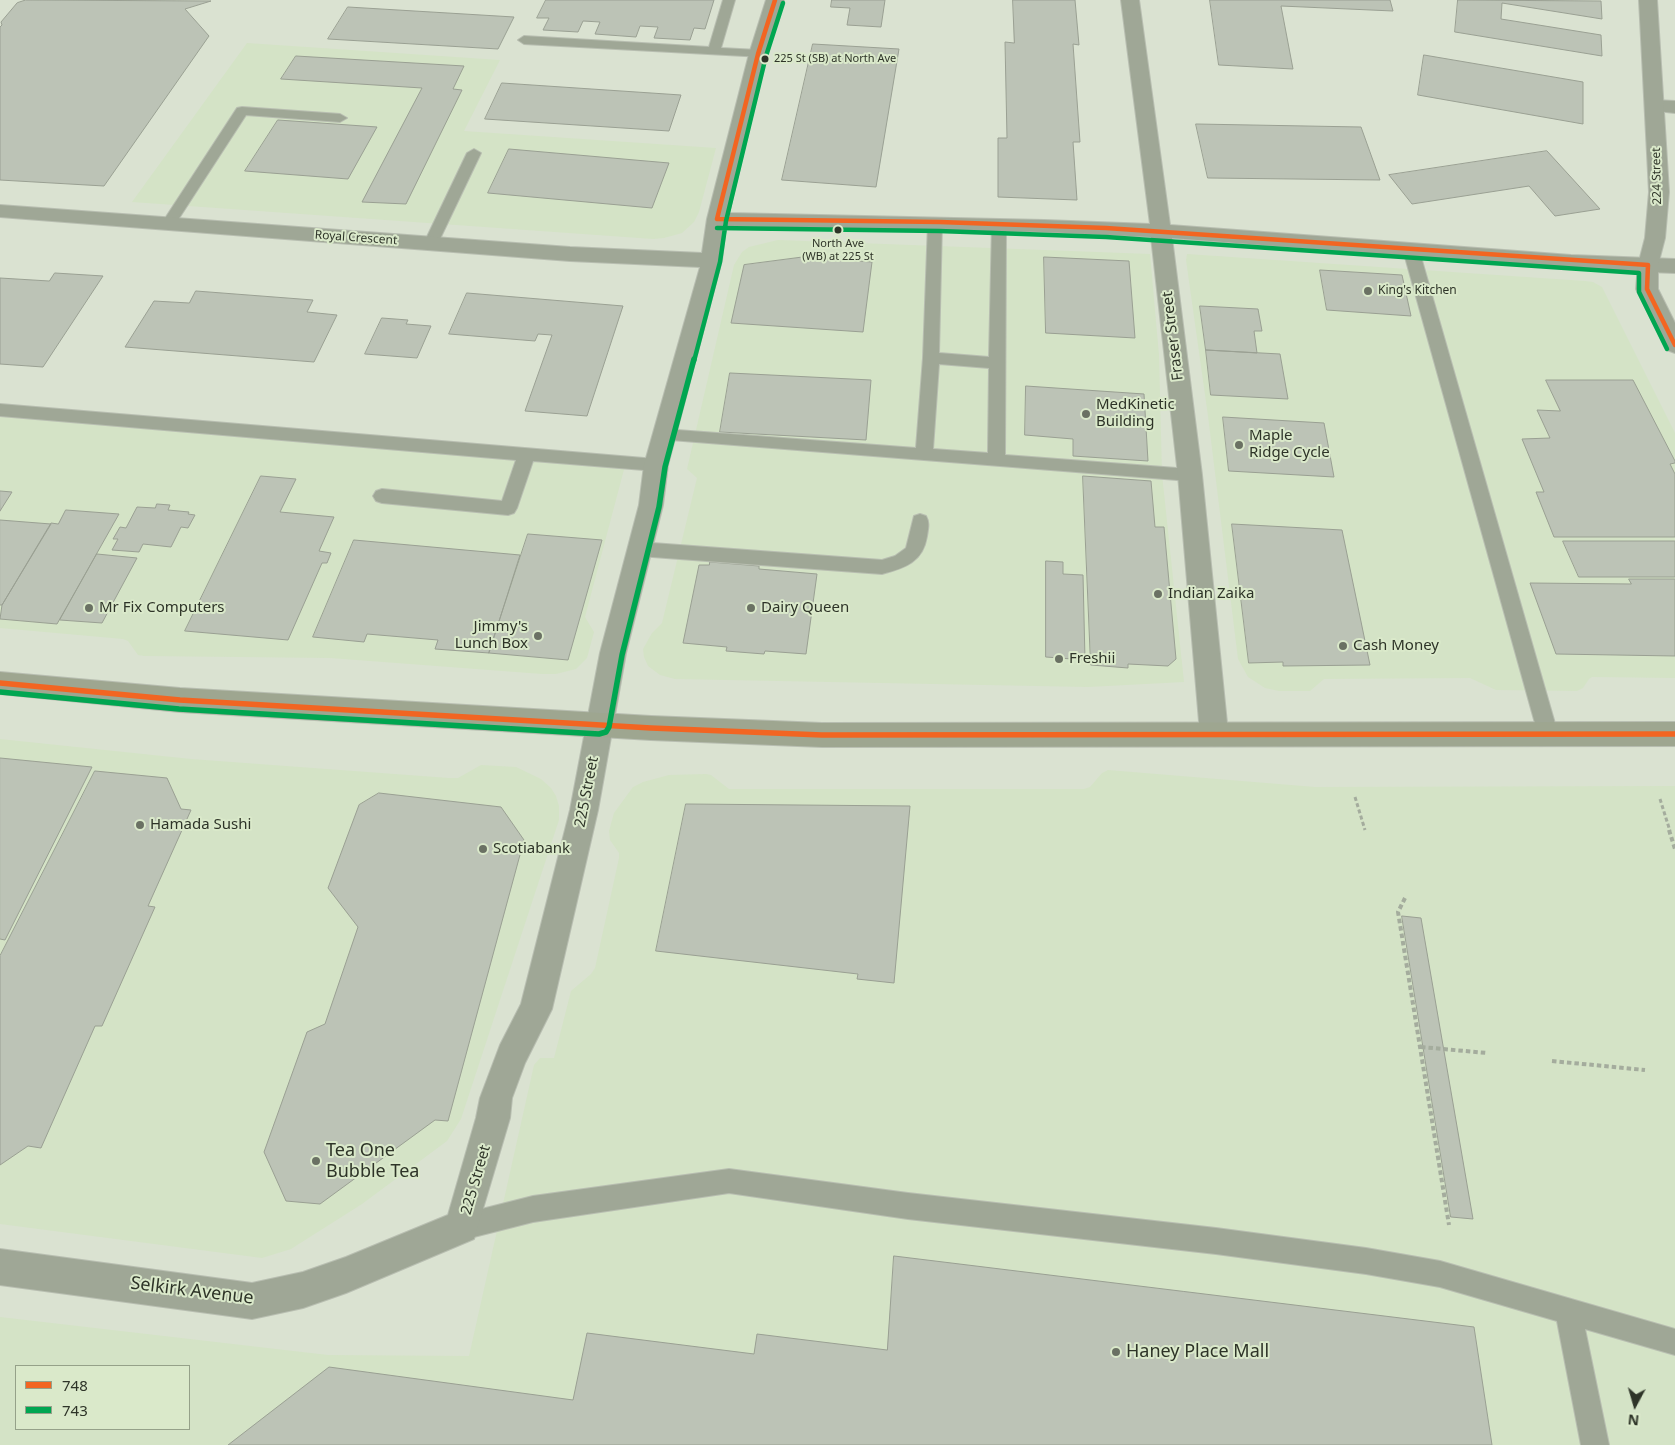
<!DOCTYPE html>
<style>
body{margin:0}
#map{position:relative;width:1675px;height:1445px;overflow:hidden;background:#dae2d1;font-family:"Noto Sans",sans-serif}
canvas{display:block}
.legend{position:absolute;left:15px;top:1365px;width:175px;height:65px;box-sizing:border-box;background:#dae9ca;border:1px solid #95a189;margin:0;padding:6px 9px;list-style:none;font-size:15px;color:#2e3428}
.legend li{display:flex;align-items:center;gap:10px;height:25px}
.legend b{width:25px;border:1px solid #95a189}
.north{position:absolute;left:1610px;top:1380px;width:50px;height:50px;-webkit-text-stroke:4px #dae9ca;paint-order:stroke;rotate:186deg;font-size:14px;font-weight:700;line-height:20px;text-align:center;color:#2e3428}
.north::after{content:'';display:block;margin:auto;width:18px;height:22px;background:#2e3428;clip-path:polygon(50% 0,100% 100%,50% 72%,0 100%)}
</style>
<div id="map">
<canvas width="1675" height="1445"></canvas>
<ul class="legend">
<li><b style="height:6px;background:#f26522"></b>748</li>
<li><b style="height:6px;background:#00a651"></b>743</li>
</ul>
<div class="north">N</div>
</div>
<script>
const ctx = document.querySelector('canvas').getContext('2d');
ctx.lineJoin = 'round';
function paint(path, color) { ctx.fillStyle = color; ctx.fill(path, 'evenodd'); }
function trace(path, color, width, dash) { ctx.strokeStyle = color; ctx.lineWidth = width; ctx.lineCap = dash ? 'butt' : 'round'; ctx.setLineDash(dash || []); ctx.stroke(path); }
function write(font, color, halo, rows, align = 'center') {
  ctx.font = font + ' "Noto Sans",sans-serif'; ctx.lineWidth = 4; ctx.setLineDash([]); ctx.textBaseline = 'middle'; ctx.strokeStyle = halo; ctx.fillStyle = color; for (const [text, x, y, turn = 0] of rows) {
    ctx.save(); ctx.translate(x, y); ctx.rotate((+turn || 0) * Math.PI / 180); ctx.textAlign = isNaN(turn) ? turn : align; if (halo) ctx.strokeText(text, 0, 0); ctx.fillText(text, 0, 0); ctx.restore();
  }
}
const built = new Path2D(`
 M247,43l253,17 -36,71 252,17 -17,64 -5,10 -12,11 -18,5 -11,1 -521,-37z
 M778,240l372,14 9,101 3,119 22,208 -96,5 -413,-8 -15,-4 -12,-9 -4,-9 -1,-8 9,-16 10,-10 35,-145 -10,-9 47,-204 8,-13 7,-5z
 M1187,254l398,27 8,1 9,5 73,146v245l-83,-1 -3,2 -6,9 -6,3 -81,-1 -26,-12 -146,1 -14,12h-31l-14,-3 -17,-11 -10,-18 -30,-243 -22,-156z
 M0,409l626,53 -41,155 9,15 -7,26 -11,11 -20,5h-14l-212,-16 -186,-2 -6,-1 -10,-14 -5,-2 -123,-11z
 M0,739l191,20 258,19h9l23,-13 35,2 25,12 10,9 5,8 3,10v14l-98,299 -14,22 -85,63 -71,45 -29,9 -262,-34z
 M1108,770l207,17 360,-1v659h-1675v-128l328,38 141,1 65,-291 6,-7h14l17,-67 20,-17 4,-6 24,-110v-5l-9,-13 -1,-9 5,-18 19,-26 10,-5 26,-7 37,-1 5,1 18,14h355l6,-2 12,-14zM16,1366h173v63h-173z`);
const building = new Path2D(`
 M26,0l185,1 -26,8 24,27 -105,150 -104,-6v-153l2,-2 -1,-3 16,-19z
 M546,0h168l-9,29 -11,-1 -4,12 -36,-2 4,-11 -18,-1 -4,11 -41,-3 5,-12 -17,-1 -5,11 -35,-2 6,-12h-12z
 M832,0h53l-4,27 -34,-2 3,-17 -19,-1z
 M1013,0h62l4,45 -6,-1 7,98h-7l4,58 -79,-3v-59h9l-2,-96 9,1z
 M1210,0h180l3,11 -112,-5 12,63 -74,-4z
 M1458,0l143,1 1,18 -100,-16 -1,16 100,16 1,21 -147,-24z
 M348,7l166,10 -16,32 -170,-10z
 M813,44l86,5 -23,138 -94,-7z
 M1424,55l159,27v42l-165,-29z
 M296,56l168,10 -11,23 9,1 -56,114 -44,-2 60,-114 -141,-9z
 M502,83l179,12 -12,36 -184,-12z
 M278,120l99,7 -29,52 -103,-8z
 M1196,124l165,3 19,53 -172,-2z
 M509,149l160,14 -17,45 -164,-15z
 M1547,151l53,58 -45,7 -26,-30 -117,18 -23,-29z
 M803,257l69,5 -9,70 -132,-9 13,-58z
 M1044,257l85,4 6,77 -89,-5z
 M1320,270l82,5 9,41 -84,-6z
 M55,273l48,3 -60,91 -43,-3v-86l49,3z
 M196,291l117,9 -6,12 30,3 -23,47 -189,-15 29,-46 35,2z
 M467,293l156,13 -36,110 -62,-5 27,-76 -14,-1 -3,7 -86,-7z
 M1200,306l58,3 4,22h-8l3,22 -51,-3z
 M382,318l26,2 -2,4 25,2 -14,32 -52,-4z
 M1206,350l74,4 8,45 -77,-4z
 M730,373l141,7 -5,60 -146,-8z
 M1546,380h87l42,81v2l-5,1 5,10v63h-121l-18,-45h8l-22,-53 28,-1 -13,-28 23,1z
 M1026,386l118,8 4,67 -75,-5v-17l-48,-4z
 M1223,417l101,6 10,54 -105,-6z
 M261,476l35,3 -16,33 54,5 -15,34 12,2 -4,10h-5l-34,77 -103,-9z
 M1083,476l68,5 4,46h9l12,132 -8,7 -40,-2v4l-37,-3z
 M0,491l12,1 -12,19z
 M157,504l13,1 -2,5 21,2 -1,2 7,1 -7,13 -7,-1 -10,20 -28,-3 -4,8 -27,-2 6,-11h-5l7,-12 6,1 11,-21 18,1z
 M66,510l53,4 -62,110 -57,-5 2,-14 49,-82 7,1z
 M0,520l51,4 -49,81h-2z
 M1232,524l110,6 28,135 -87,1v-4l-34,1z
 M528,534l74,6 -34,120 -79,-7z
 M354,540l166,15 -31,98 -54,-4 3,-9 -71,-6 -3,8 -51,-5z
 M1563,541h112v36h-96z
 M97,554l40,4 -35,65 -42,-3z
 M1046,561l17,1v12l20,1 2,85 -39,-3z
 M710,562l49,4v3l58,5 -11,80 -41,-3 -1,3 -38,-3 1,-4 -44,-4 16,-78h10z
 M1629,579h46v77l-119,-2 -26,-71 101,1z
 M0,758l92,9 -87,173 -5,-1z
 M95,771l72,7 14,31 10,1 -43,96 7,1 -53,119h-7l-54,122 -13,-2 -28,19v-209z
 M379,793l122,14 23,33 -76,281 -13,-1 -115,84 -34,-3 -22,-49 43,-120 18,-8 33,-97 -30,-39 31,-83z
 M686,804l224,2 -16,177 -37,-4 1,-5 -202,-23z
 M1402,916l19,2 52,301 -22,-2z
 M894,1256l580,71 18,118h-1264l101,-78 244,33 14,-67 167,21 3,-20 130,16z`);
const pathFar1 = new Path2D(`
 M1355,797l10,33
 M1660,799l10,32`);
const path = new Path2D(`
 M1669,830l6,19
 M1405,898l-7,14 51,313
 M1421,1047l66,6
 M1552,1061l93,9`);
const service = new Path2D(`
 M723,0h12l-14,48 37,2 6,4 -1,3 -239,-13 -6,-4 6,-4 185,11z
 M242,107l98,7 7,4 -7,4 -94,-7 -72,111h-10l-2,-3 75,-115z
 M474,149l7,4 -43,90 -2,3h-10l-2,-3 43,-90z
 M935,218l5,2 2,3 -3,130 50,4 3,-132 2,-3h10l2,3 -1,230 185,14 6,1 3,5 -3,5 -6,1 -532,-42 -2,-4 2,-4 6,-2 252,19 7,-90 5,-135 2,-3zM939,364l50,4 -1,85 -55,-4z
 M1411,245l5,2 3,3 139,484 -3,6 -7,3 -7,-3 -3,-6 -135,-484 3,-3z
 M0,404l656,55 6,1 3,5 -3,5 -6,1 -123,-10 -16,47 -3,5 -6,2 -126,-12 -6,-2 -3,-5 3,-5 6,-2 120,12 14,-41 -516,-44z
 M920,514l6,2c4,7 2,13 1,20 -4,26 -22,32 -45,38l-243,-18 -6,-2 -3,-5 3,-5 6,-2 243,18 13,-4 11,-8 8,-32z
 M729,1169l179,24 308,35 150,20 74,13 235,68v26l-90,-26 24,116h-28l-24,-124 -117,-34 -74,-13 -150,-20 -308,-35 -179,-26 -196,29 -71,18 -9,-4 -4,-9 4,-9 9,-4 71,-18z`);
const minor = new Path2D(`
 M766,0h18l-17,54 -38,159 315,7 106,4 -29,-224h18l31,225 401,30 104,4v14l-104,-4 -399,-31 30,237 26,258 -4,8 -10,4 -10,-4 -4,-8 -22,-258 -27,-238 -107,-5 -318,-6 -4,34 -54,205 -5,40 -37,148 -28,157 -46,199 -27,54 -13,35 -2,20 -36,121 -128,54 -43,15 -51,11 -252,-34v-36l252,34 51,-11 43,-15 102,-42 28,-97 4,-20 20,-53 21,-41 49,-194 30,-157 39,-148 5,-40 56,-198 -130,-6 -570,-44v-12l570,42 132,6 5,-34 42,-165z
 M1655,100l20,1v12l-27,-3 -2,-4 2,-4z`);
const tertiary = new Path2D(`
 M1639,0h18l12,192 -4,46 -7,27v24l17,34v30l-8,-3 -31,-61 2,-24 7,-27 4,-46z`);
const primary = new Path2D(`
 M0,672l180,16 471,28 171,7 853,-1v24l-853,1 -171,-7 -471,-28 -180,-18z`);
const bus1Far1 = new Path2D(`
 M775,0l-17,54 -41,165 223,3 166,6 542,37 -1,24 28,56`);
const bus1 = new Path2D(`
 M0,683l180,17 471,28 171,7 853,-1`);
const bus2Far1 = new Path2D(`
 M717,228l222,3 167,6 533,36v19l28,57
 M694,361l26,-99 6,-41 40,-165 17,-53`);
const bus2 = new Path2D(`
 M0,692l179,17 420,25 7,-2 3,-5 13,-72 37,-148 6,-40 29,-108`);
const markers = [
 [765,59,4.5,"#2e3428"],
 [838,230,4.5,"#2e3428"],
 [1368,291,5,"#6a7163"],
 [1086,414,5,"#6a7163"],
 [1239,445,5,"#6a7163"],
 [1158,594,5,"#6a7163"],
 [89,608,5,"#6a7163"],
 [751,608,5,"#6a7163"],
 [538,636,5,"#6a7163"],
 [1343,646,5,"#6a7163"],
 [1059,659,5,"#6a7163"],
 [140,825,5,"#6a7163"],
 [483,849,5,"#6a7163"],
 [316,1161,5,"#6a7163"],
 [1116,1352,5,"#6a7163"]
];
const farBusnames = [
 ["225 St (SB) at North Ave",774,59],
 ["North Ave",838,244,"center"],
 ["(WB) at 225 St",838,257,"center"]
];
const farStreetnames = [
 ["224 Street",1657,176,-91],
 ["Royal Crescent",356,238,4]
];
const farPoinames = [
 ["King's Kitchen",1378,291]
];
const streetNames = [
 ["Fraser Street",1173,336,-97],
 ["225 Street",587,792,-79],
 ["225 Street",476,1180,-74]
];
const poiNames = [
 ["MedKinetic",1096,405],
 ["Building",1096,422],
 ["Maple",1249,436],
 ["Ridge Cycle",1249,453],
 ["Indian Zaika",1168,594],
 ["Mr Fix Computers",99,608],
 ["Dairy Queen",761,608],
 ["Jimmy's",528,627,"right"],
 ["Lunch Box",528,644,"right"],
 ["Cash Money",1353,646],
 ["Freshii",1069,659],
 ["Hamada Sushi",150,825],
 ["Scotiabank",493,849]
];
const nearPoinames = [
 ["Tea One",326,1151],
 ["Bubble Tea",326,1172],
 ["Haney Place Mall",1126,1352]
];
const nearStreetnames = [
 ["Selkirk Avenue",192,1291,7]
];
paint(built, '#d4e3c6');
paint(building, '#bcc3b6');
trace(building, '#9aa093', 1);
trace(service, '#b8beb1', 2);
trace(minor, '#b8beb1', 2);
trace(tertiary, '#b8beb1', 2);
trace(primary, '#b8beb1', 2);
trace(pathFar1, '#a4ac9d', 3, [4, 2.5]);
trace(path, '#a4ac9d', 4, [4.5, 3]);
paint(service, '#9fa796');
paint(minor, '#9fa796');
paint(tertiary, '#9fa796');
paint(primary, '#9ea690');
trace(bus1Far1, '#f26522', 4.5);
trace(bus1, '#f26522', 5.5);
trace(bus2Far1, '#00a651', 4.5);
trace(bus2, '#00a651', 5.5);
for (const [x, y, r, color] of markers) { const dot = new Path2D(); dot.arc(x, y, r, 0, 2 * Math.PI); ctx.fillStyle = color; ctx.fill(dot); trace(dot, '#dae9ca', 2); }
write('11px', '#2e3428', '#dae9ca', farBusnames, 'left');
write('12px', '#2e3428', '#dae9ca', farStreetnames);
write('12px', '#2e3428', '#dae9ca', farPoinames, 'left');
write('15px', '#2e3428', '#dae9ca', streetNames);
write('15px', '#2e3428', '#dae9ca', poiNames, 'left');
write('18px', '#2e3428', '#dae9ca', nearPoinames, 'left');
write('18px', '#2e3428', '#dae9ca', nearStreetnames);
</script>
